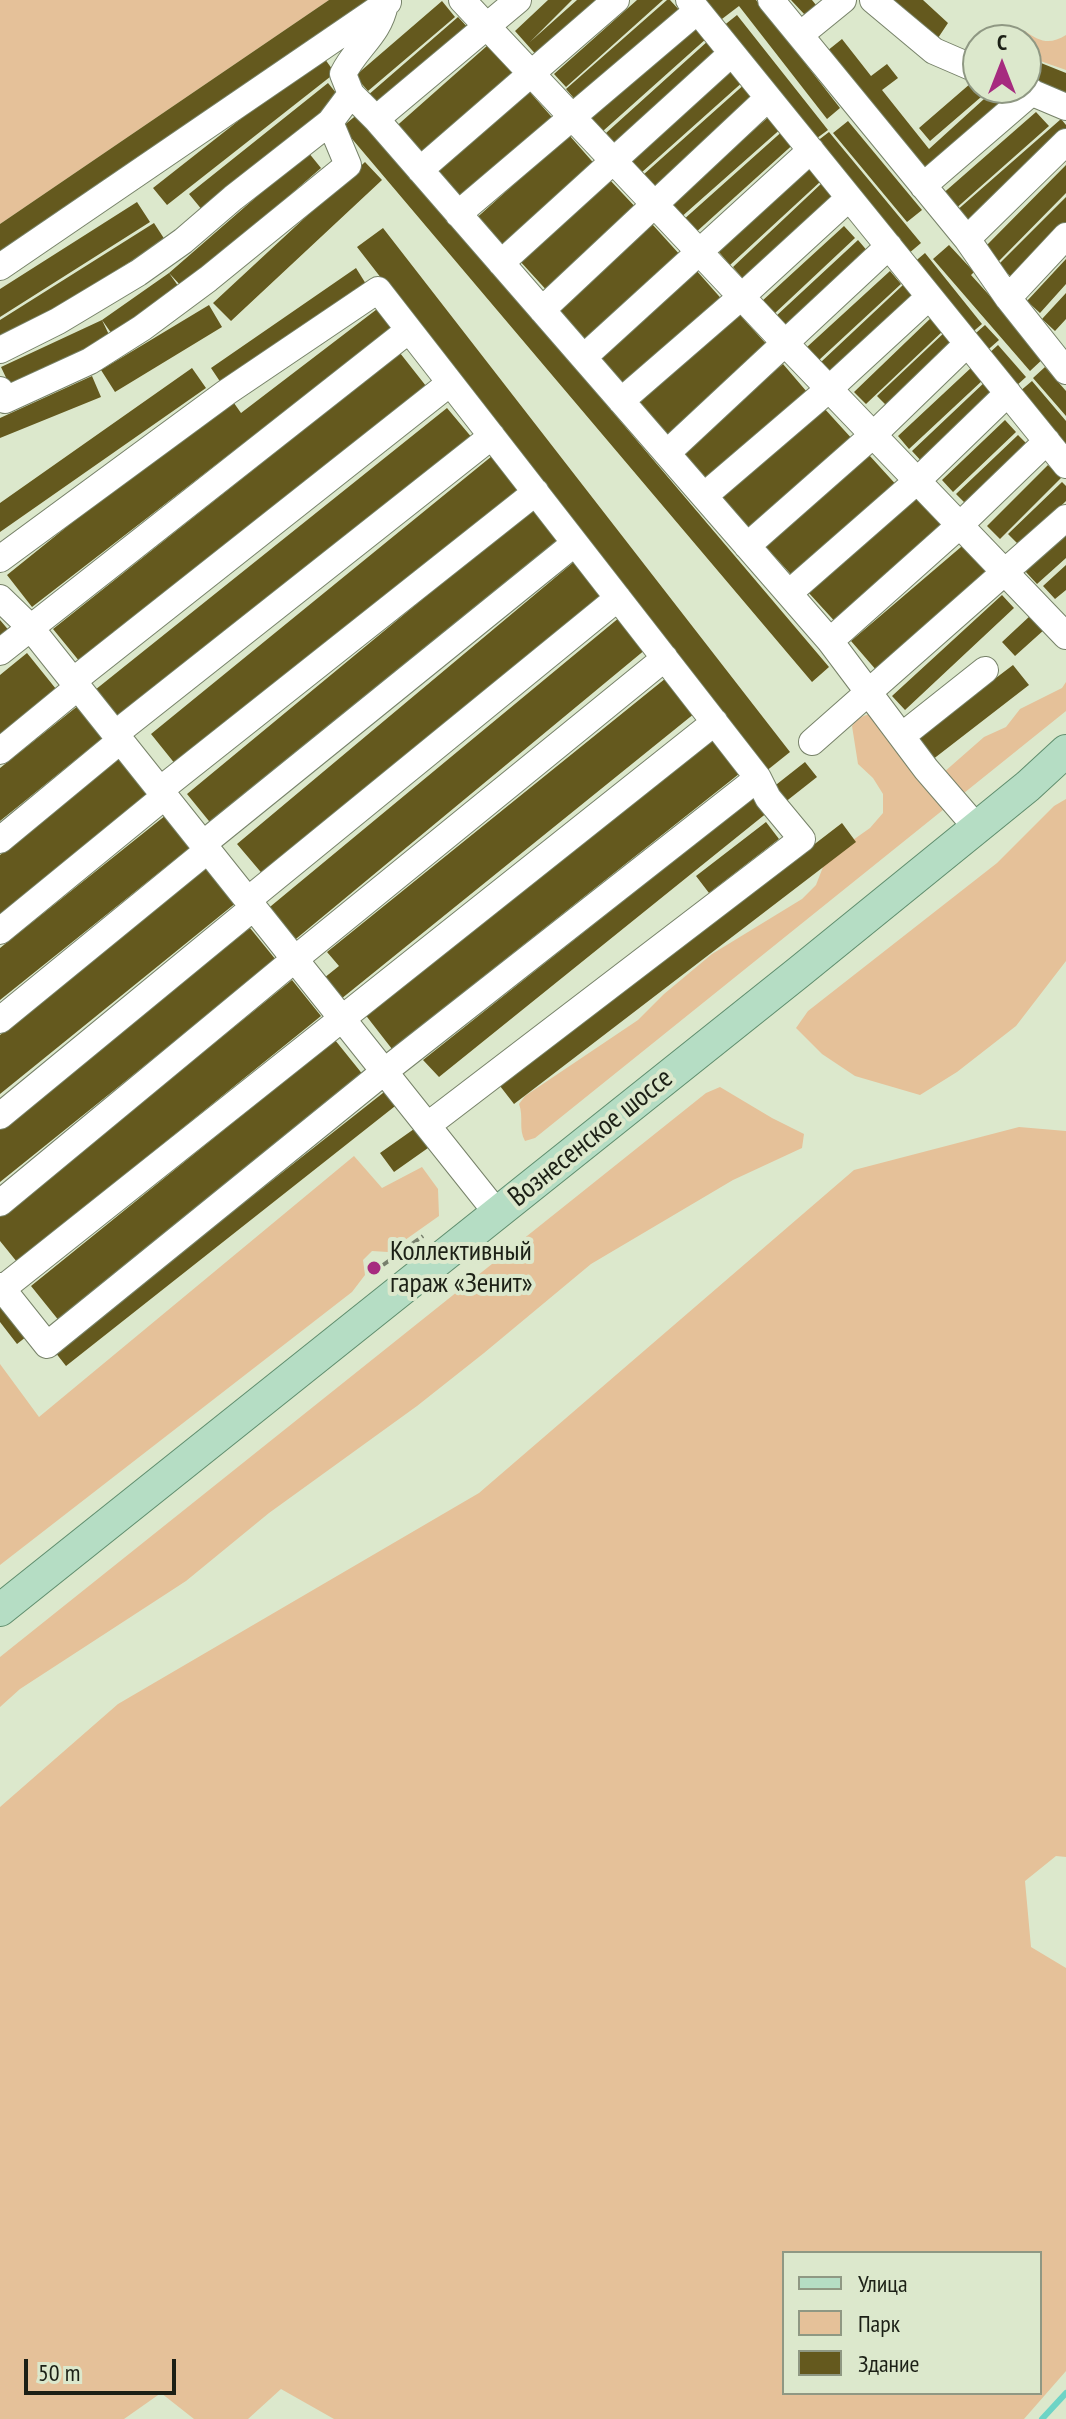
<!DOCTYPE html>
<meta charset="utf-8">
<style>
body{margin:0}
#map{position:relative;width:1066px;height:2419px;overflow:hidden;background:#dce8cc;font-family:"PT Sans Narrow",sans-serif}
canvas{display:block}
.legend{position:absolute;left:782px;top:2251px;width:260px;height:144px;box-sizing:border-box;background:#dce8cc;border:2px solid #8f9883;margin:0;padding:10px 14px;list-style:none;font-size:24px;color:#1c2016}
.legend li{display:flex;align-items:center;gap:16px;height:40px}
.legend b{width:40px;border:2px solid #8f9883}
.north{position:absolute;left:962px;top:24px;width:80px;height:80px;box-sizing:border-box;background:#dce8cc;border:2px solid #8f9883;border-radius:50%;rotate:0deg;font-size:22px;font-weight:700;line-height:32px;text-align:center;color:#1c2016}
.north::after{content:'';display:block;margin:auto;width:28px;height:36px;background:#a62b7f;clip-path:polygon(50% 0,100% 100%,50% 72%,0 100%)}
.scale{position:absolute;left:24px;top:2359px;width:152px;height:36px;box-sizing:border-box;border:4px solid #1c2016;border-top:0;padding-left:10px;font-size:24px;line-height:28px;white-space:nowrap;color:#1c2016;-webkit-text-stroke:6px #dce8cc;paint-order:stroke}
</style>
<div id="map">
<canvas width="1066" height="2419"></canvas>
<ul class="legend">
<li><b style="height:10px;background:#b5ddc4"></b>Улица</li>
<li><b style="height:22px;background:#e5c199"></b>Парк</li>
<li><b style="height:22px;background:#64591e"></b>Здание</li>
</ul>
<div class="north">С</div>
<div class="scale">50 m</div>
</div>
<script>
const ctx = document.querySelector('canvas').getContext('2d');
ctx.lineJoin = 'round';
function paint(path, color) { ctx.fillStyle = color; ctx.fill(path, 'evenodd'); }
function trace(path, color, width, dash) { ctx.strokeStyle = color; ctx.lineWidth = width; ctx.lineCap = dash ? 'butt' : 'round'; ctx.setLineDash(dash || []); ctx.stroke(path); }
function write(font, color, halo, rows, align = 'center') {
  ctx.font = font + ' "PT Sans Narrow",sans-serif'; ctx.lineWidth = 8; ctx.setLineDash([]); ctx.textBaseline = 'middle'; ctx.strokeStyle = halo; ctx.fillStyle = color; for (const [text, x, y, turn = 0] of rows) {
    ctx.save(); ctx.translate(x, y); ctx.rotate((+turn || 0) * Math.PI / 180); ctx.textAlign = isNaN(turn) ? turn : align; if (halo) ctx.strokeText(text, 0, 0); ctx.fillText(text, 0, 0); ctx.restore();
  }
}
const green = new Path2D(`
 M0,0h329l-329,224z
 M1025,31c15,11 25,14 41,4v35l-40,-14v-16h-32l13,-8z
 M1066,682v29l-531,427 -10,3c-7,-12 -1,-24 -6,-37l6,-8 113,-76 26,-26 48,-40 90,-55 14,-14 7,-18 13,-15 34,-24 13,-15v-19l-10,-16 -15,-14 -6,-38c7,-9 12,-12 24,-12l59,66 49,-43 22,-10 14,-18 42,-21z
 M1066,799v162l-50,65 -59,46 -37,23 -65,-19 -33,-22 -26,-26 12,-17 189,-148 57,-57z
 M720,1087l52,31 32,16 -2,14 -69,32 -142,84 -107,89 -67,53 -148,107 -83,68 -166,108 -20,18v-50l706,-564z
 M1019,1127l47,4v726l-10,-1 -31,25 6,66 35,21v403l-42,48h-690l-53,-30 -33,30h-54l-33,-26 -37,26h-124v-612l118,-103 361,-211 375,-323zM784,2253h256v140h-256z
 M354,1156l28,32 40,-21 16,22 1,27 -51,36 -16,-1 -9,9 2,15 -13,17 -352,273v-201l39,53z`);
const stream = new Path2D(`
 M1042,2419l24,-26`);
const building = new Path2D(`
 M329,0h44l-373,254v-30z
 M548,0h24l-42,42 47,-42h27l-65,58 -24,-27z
 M637,0h26l-97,87 -12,-13z
 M667,0h3l11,12 -103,91 -12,-14z
 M699,0h57l84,108 -13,11 -88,-113 -21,16z
 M791,0h21l4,5 -11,10z
 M891,0h32l25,23 -12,18z
 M442,1l13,16 -87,74 -13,-15z
 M737,15l91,115 -15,11 -91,-114z
 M458,17l13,14 -91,79 -13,-14z
 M696,25l11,13 -104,93 -12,-13z
 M842,39l29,37 16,-12 11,14 -16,12 47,59 66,-60 12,13 -78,71 -102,-122z
 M709,40l12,13 -104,93 -11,-13z
 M488,45l28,32 -96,85 -28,-32z
 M322,55l13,18 -168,132 -14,-17z
 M1026,57l40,16v22l-40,-16z
 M734,67l11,13 -104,93 -12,-13z
 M978,77v11h8l2,3 -58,50 -11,-13z
 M747,82l12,13 -104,93 -12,-13z
 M328,83l13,16 -138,112 -14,-17z
 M528,90l29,33 -90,81 -30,-33z
 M1036,112l13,14 -96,85 -13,-15z
 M359,113l470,554 -17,15 -470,-555z
 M773,113l11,13 -105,93 -11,-13z
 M1061,119l5,6v11l-100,88 -11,-12z
 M848,121l74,89 -15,12 -74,-89z
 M786,128l12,12 -104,94 -12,-13z
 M829,132l92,111 -13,11 -92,-112z
 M569,135l29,33 -96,87 -30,-33z
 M308,152l13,16 -138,120 -14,-15 12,17 -67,47 -12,-17 67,-47z
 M365,162l17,18 -151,141 -18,-18z
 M1066,165v28l-67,68 -14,-14z
 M809,168l12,13 -91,84 -11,-13z
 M608,178l32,34 -90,82 -31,-34z
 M823,182l12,13 -91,85 -11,-13z
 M1066,197v25l-55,55 -12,-13z
 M137,202l13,20 -150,95v-28z
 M154,223l11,17 -165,103v-23z
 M652,224l29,32 -95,85 -29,-32z
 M844,226l11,12 -82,77 -12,-13z
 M383,228l407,524 -25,20 -408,-525z
 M858,240l11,13 -82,77 -12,-13z
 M949,245l25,27 -3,3 74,82 -15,14 -97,-112z
 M925,253l57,71 -13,11 -57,-71z
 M1066,259v25l-26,29 -13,-12z
 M356,268l10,16 -145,99 -10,-15z
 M696,270l29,33 -104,89 -29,-33z
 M890,271l11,13 -82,76 -12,-13z
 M903,285l12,13 -82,77 -12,-13z
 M1066,293v26l-11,12 -13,-12z
 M385,303l14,20 -367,284 -25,-32 222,-179 12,17z
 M209,305l13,22 -107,65 -14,-22z
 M738,313l31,34 -103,95 -32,-34z
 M933,316l12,13 -79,75 -12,-12z
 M102,320l9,19 -101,47 -9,-19z
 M985,325l14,15 -17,15 -14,-15z
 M947,330l11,12 -69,66 -12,-12z
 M998,345l28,32 -11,10 -28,-32z
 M400,353l26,33 -346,276 -27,-33z
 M783,364l30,35 -105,88 -29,-34z
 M973,366l11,13 -75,70 -11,-13z
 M1045,367l21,24v25l-33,-38z
 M192,368l14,20 -206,144v-29z
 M92,376l9,21 -101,41v-20z
 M987,380l11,14 -74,70 -12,-13z
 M1032,381l34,40v28l-47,-57z
 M823,407l31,34 -103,91 -31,-34z
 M447,408l26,31 -353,283 -25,-32z
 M1005,420l11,12 -63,60 -11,-12z
 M1018,435l12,12 -62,59 -12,-12z
 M869,455l31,34 -103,92 -31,-34z
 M492,456l29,36 -341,278 -29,-36z
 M1048,465l13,13 -61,61 -13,-13z
 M1062,482l4,4v15l-46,45 -12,-12z
 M919,491l32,34 -112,101 -31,-34z
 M534,507l26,32 -347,287 -26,-32z
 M1066,535v23l-29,26 -12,-13z
 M968,541l26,30 -117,100 -26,-30z
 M575,561l27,33 -337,283 -28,-33z
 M1066,565v25l-11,9 -12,-13z
 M1002,595l12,13 -109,102 -13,-14z
 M1031,615l14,14 -30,27 -13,-14z
 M620,617l26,32 -355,294 -26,-32z
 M0,620l11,13 -11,9z
 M27,653l29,36 -56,46v-60z
 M1013,665l16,20 -97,75 -15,-22z
 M671,674l29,35 -359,290 -17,-21 15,-12 -12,-14z
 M79,705l25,32 -104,84v-53z
 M715,734l29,36 -352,279 -28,-36z
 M120,757l29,36 -149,121v-59z
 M805,762l12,15 -33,26 -12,-15z
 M755,796l13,16 -329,265 -16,-17z
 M166,815l26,31 -192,154v-52z
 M766,822l13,17 -70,54 -13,-17z
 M842,823l14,19 -342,262 -14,-18z
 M208,866l29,36 -237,192v-59z
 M250,928l26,32 -276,222v-53z
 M292,980l29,36 -304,246 -17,-21v-24z
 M335,1040l29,36 -304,246 -29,-36z
 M388,1089l11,14 -333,263 -11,-14z
 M414,1129l14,19 -34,24 -14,-19z
 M0,1294l31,39 -14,11 -17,-22z`);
const path = new Path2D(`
 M383,1265l40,-29`);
const minor = new Path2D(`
 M462,0l323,343 281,293
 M689,0l377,465
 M771,0l196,239 41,59 58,73
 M873,0l61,51 44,19
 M800,35l43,-35
 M1021,88l45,19
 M351,94l25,25 454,522 96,128 51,59
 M376,119l142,-119
 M420,170l196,-170
 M923,186l109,-94
 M458,214l239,-203
 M967,239l99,-97
 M501,263l231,-210
 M0,267l388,-265
 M1008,298l58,-62
 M542,310l226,-212
 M0,350l58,-29 80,-48 45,-32 50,-43 97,-76 21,-28 -8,-20c13,-27 36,-39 42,-70
 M584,357l227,-207
 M0,390l5,10 85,-39 52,-33 66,-49 140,-114 -18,-43
 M621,401l120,-104 108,-99
 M667,453l222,-207
 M704,496l125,-107 100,-92
 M747,546l126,-111 94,-91
 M0,559l227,-167 151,-102 380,488 10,20 34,41 -374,286
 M789,593l128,-112 91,-88
 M0,598l30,29 467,586
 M830,641l130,-116 87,-84
 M0,652l409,-322
 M73,681l377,-298
 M115,734l377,-298
 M903,735l82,-65
 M812,742l254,-224
 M0,751l78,-64
 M160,790l376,-298
 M0,840l121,-100
 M203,844l372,-301
 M248,900l370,-302
 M0,931l165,-135
 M0,1020l208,-170
 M0,1116l254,-209
 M0,1203l295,-244 370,-301
 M0,1286l47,59 338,-274 373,-293
 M2,1289l713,-567`);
const major = new Path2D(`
 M0,1610l799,-638 229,-186 38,-35`);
const markers = [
 [374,1268,8,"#a62b7f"]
];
const streetNames = [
 ["Вознесенское шоссе",591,1138,-39]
];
const poiNames = [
 ["Коллективный",390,1252],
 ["гараж «Зенит»",390,1284]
];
paint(green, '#e5c199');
trace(stream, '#6dd4c6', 6);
paint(building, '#64591e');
trace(minor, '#778269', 28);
trace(major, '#5f8d6d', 34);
trace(path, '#777f6c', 4, [8, 4]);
trace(minor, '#fff', 26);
trace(major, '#b5ddc4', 32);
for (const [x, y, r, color] of markers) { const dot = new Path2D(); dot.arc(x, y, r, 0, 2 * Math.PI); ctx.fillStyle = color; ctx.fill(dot); trace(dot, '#dce8cc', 3); }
write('28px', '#1c2016', '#dce8cc', streetNames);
write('28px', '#1c2016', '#dce8cc', poiNames, 'left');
</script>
